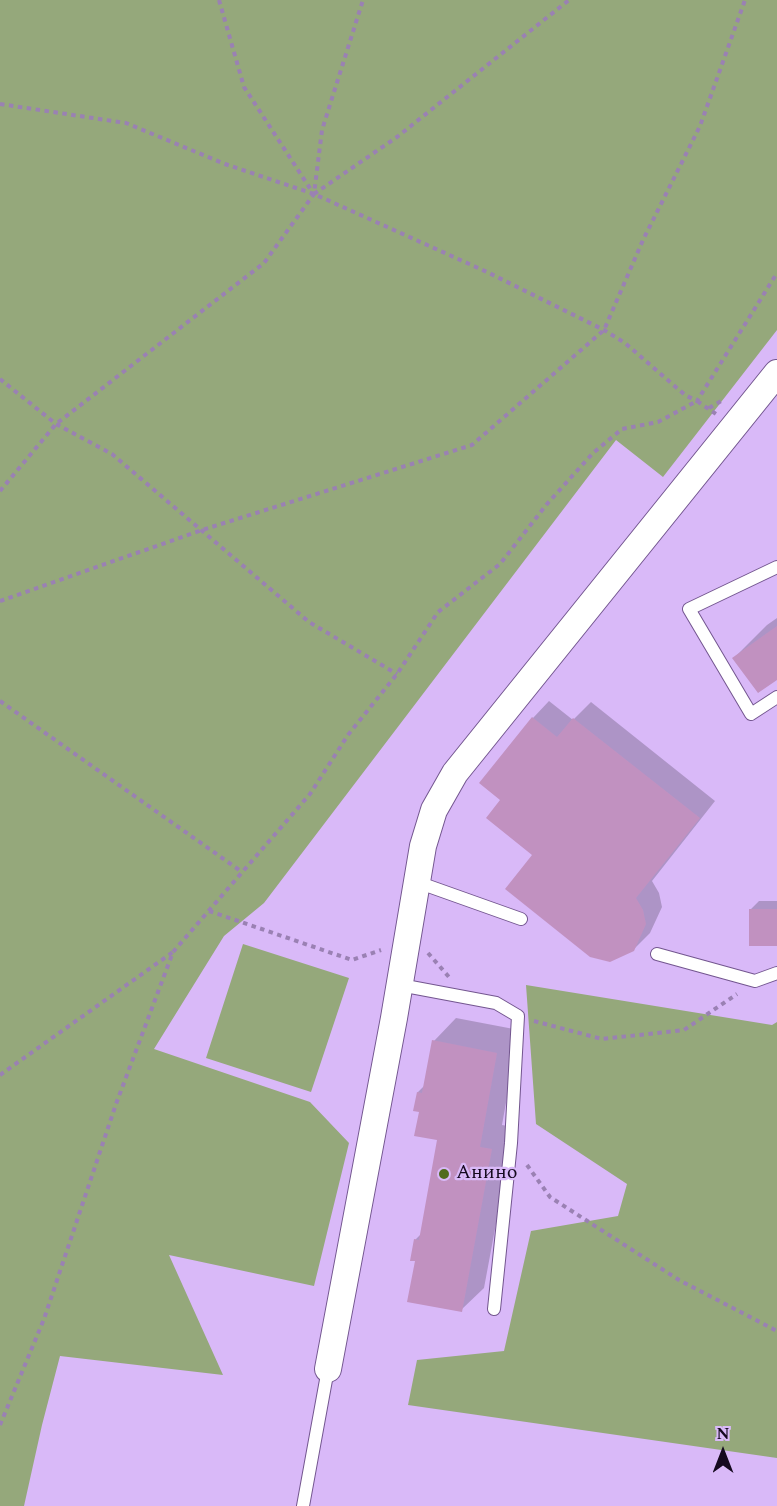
<!DOCTYPE html>
<meta charset="utf-8">
<style>
body{margin:0}
#map{position:relative;width:777px;height:1506px;overflow:hidden;background:#d9b9f8;font-family:Spectral,serif}
canvas{display:block}
.north{position:absolute;left:693px;top:1422px;width:60px;height:60px;-webkit-text-stroke:4px #d9b9f8;paint-order:stroke;rotate:0deg;font-size:16px;font-weight:700;line-height:24px;text-align:center;color:#15091f}
.north::after{content:'';display:block;margin:auto;width:21px;height:27px;background:#15091f;clip-path:polygon(50% 0,100% 100%,50% 72%,0 100%)}
</style>
<div id="map">
<canvas width="777" height="1506"></canvas>
<div class="north">N</div>
</div>
<script>
const ctx = document.querySelector('canvas').getContext('2d');
ctx.lineJoin = 'round';
function paint(path, color) { ctx.fillStyle = color; ctx.fill(path, 'evenodd'); }
function trace(path, color, width, dash) { ctx.strokeStyle = color; ctx.lineWidth = width; ctx.lineCap = dash ? 'butt' : 'round'; ctx.setLineDash(dash || []); ctx.stroke(path); }
function write(font, color, halo, rows, align = 'center') {
  ctx.font = font + ' Spectral,serif'; ctx.lineWidth = 4.5; ctx.setLineDash([]); ctx.textBaseline = 'middle'; ctx.strokeStyle = halo; ctx.fillStyle = color; for (const [text, x, y, turn = 0] of rows) {
    ctx.save(); ctx.translate(x, y); ctx.rotate((+turn || 0) * Math.PI / 180); ctx.textAlign = isNaN(turn) ? turn : align; if (halo) ctx.strokeText(text, 0, 0); ctx.fillText(text, 0, 0); ctx.restore();
  }
}
const green = new Path2D(`
 M0,0h777v330l-114,147 -47,-37 -352,463 -40,33 -70,113 156,53 39,41 -35,143 -145,-31 54,120 -163,-19 -18,69 -18,81h-24z
 M243,944l106,34 -38,114 -105,-34z
 M526,985l246,40 5,-3v436l-369,-53 9,-45 87,-9 27,-120 87,-15 9,-32 -91,-60z`);
const shadow = new Path2D(`
 M777,618v60l-43,-20 33,-33z
 M549,701l24,19 18,-18 124,99 -63,80 7,12 3,14 -12,26 -17,17 -98,-95 -33,-56 31,-81z
 M759,901h18v43l-27,-34z
 M456,1018l63,12 -17,95 12,2 -30,161 -23,22 -45,-50 -1,-20 6,-6 18,-95 -19,-28 -2,-19 7,-7 9,-44z`);
const building = new Path2D(`
 M777,626v54l-19,13 -26,-35z
 M532,717l25,20 16,-19 127,100 -64,80 7,12 3,14 -12,27 -24,11 -20,-5 -85,-68 27,-34 -46,-37 14,-18 -21,-17z
 M749,909h28v37h-28z
 M432,1040l65,13 -17,94 12,2 -30,163 -55,-10 8,-41h-5l4,-22 5,1 18,-100 -23,-4 5,-24 -6,-1 4,-19 5,1z`);
const path = new Path2D(`
 M219,0l25,87 69,106
 M0,104l126,19 99,41 89,30 173,78 117,58 21,13 60,52 12,6 80,-128
 M314,194l83,-57 172,-137
 M0,379l56,45 56,30 197,168 88,52
 M709,408l14,-8
 M0,491l56,-67 208,-161 50,-69 8,-64 41,-130
 M0,601l202,-71 270,-85 132,-115 39,-90 57,-114 45,-126
 M0,701l242,171
 M209,911l143,49 29,-10
 M428,953l21,24
 M534,1021l68,18 82,-9 53,-36
 M0,1075l173,-123
 M527,1165l23,32 129,83 98,51
 M0,1425l44,-106 72,-215 57,-152 137,-158 38,-59 49,-61 41,-62 62,-48 47,-60 46,-51 29,-24 36,-7 39,-21 19,13`);
const lane = new Path2D(`
 M777,567l-88,42 62,105 26,-17
 M417,882l104,37
 M657,954l98,27 22,-8
 M400,985l96,18 22,13 -7,127 -17,166
 M303,1506l25,-137`);
const street = new Path2D(`
 M328,1369l66,-351 29,-172 11,-36 21,-37 322,-400`);
const markers = [
 [444,1174,6,"#506b1e"]
];
const poiNames = [
 ["Анино",456,1174]
];
paint(green, '#95a87b');
paint(shadow, '#0003');
paint(building, '#c191c0');
trace(lane, '#73568f', 14);
trace(street, '#73568f', 28);
trace(path, '#9a81b3', 4, [4.5, 4.5]);
trace(lane, '#fff', 12);
trace(street, '#fff', 26);
for (const [x, y, r, color] of markers) { const dot = new Path2D(); dot.arc(x, y, r, 0, 2 * Math.PI); ctx.fillStyle = color; ctx.fill(dot); trace(dot, '#d9b9f8', 2); }
write('20px', '#15091f', '#d9b9f8', poiNames, 'left');
</script>
